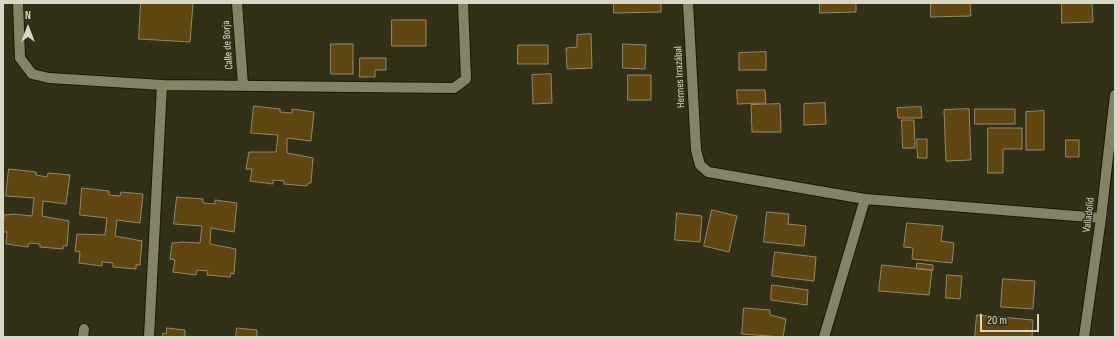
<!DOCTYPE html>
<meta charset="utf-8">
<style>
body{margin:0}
#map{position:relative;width:1118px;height:340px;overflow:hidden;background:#323017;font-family:"Sofia Sans Condensed",sans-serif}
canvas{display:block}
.frame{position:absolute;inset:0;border:4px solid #d8d7c8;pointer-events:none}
.north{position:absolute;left:8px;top:8px;width:40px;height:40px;-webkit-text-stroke:3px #323017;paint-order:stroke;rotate:0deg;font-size:11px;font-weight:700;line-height:16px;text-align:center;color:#d8d7c8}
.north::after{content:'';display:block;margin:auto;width:14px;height:18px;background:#d8d7c8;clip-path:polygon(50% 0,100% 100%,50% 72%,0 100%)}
.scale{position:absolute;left:980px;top:314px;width:59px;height:18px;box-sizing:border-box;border:2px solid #d8d7c8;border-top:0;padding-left:5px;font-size:12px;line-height:14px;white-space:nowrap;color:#d8d7c8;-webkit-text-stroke:3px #323017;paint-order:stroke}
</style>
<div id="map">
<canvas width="1118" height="340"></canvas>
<div class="frame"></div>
<div class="north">N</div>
<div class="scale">20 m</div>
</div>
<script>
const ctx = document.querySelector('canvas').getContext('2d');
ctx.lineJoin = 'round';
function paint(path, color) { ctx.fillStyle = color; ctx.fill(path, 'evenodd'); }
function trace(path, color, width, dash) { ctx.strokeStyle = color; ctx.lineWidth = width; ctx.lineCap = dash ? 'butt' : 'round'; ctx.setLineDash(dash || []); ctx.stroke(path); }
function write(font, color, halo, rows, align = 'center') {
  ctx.font = font + ' "Sofia Sans Condensed",sans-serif'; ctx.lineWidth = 3; ctx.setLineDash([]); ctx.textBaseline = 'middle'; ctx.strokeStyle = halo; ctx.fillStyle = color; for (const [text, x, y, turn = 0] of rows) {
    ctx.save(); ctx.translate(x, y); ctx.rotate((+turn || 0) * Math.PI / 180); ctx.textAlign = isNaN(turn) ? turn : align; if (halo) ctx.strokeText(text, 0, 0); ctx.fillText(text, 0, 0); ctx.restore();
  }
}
const building = new Path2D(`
 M141,3h52l-3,39 -51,-3z
 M614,3h47v9l-47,1z
 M820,3h36v9l-36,1z
 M931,3h39l1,13 -40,1z
 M1062,3h30l1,19 -31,1z
 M392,20h34v26h-34z
 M591,34l1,34 -25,1 -1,-21 11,-1v-12z
 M331,44h22v30h-22z
 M623,44l23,1 -1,24 -22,-1z
 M518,45h30v19h-30z
 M766,52v18h-27v-17z
 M360,58h26v12h-11v7h-15z
 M551,74l1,29 -19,1 -1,-29z
 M628,75h23v25h-23z
 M737,90h28l1,13 -28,1z
 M825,103l1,21 -22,1v-21z
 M780,104l1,28h-29l-1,-27z
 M254,106l26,3v3l12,1v-4l22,3 -3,29 -24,-3v15l26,5 -2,25h-3l-1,3 -23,-2v-3l-11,-1v4l-23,-3 2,-12h-6l3,-17h27l2,-17 -27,-2z
 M921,107l1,11h-24l-1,-10z
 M969,109l2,51 -25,1 -2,-51z
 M975,109h40v15h-40z
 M1044,111v39h-18v-38z
 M902,120h12l1,28h-12z
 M988,128h34v21h-19v24h-15z
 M917,139h10v19h-9z
 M1066,140h13v17h-13z
 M9,169l27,3v3l11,2 1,-4 22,2 -4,29 -23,-3 -1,15 27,5 -2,25h-4v3l-23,-2v-3l-11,-1 -1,4 -22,-3 1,-12h-4l1,-17 10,-1 18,2 2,-18 -28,-2z
 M82,188l27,3v4l11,1 1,-4 22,2 -3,29 -23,-3 -2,16 27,5 -2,24h-4v4l-23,-2v-4l-11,-1v4l-23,-3 1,-11 -5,-1 2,-17 28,1 2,-17 -27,-3z
 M177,197l26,2v4l12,1v-4l22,3 -3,29 -23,-4 -1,16 26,5 -2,25 -3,-1 -1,4 -23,-2 1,-4 -11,-1 -1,5 -23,-3 2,-12 -5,-1 2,-16 10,-1 18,1 2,-17 -28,-2z
 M712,210l25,6 -8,36 -25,-6z
 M767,212l22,2 -1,10 18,2 -2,20 -40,-4z
 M677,213l25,3 -2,26 -25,-2z
 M907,223l36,3 -2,15 13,2 -2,20 -40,-4 1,-11 -9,-1z
 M775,252l41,5 -2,24 -42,-5z
 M917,263l16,2v5l-16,-1z
 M882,265l50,5 -3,25 -50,-4z
 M947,275l15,1 -2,23 -14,-1z
 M1003,279l32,2 -2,28 -32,-2z
 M772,285l36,5 -1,15 -36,-5z
 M744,308l26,2v5l16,4 -3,18 -41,-3z
 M977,315l56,5 -1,17h-57z
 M167,328l18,2v7h-23l1,-4 3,1z
 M237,328l20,2v7h-21z`);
const minor = new Path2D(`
 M18,3l2,55 12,16 17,4 113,7 292,3 12,-9 -3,-76
 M237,3l6,82
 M688,3l8,147 4,15 8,7 157,27 236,19
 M83,337l1,-8
 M149,337l13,-252
 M824,337l41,-138
 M1084,337l17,-119 14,-123`);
const streetNames = [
 ["Calle de Borja",228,45,-94],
 ["Hermes Irrazábal",680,77,-93],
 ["Valladolid",1089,215,-83]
];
paint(building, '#604611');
trace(building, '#96866d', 1);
trace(minor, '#1a1801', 12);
trace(minor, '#858366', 10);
write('11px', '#d8d7c8', '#323017', streetNames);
</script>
